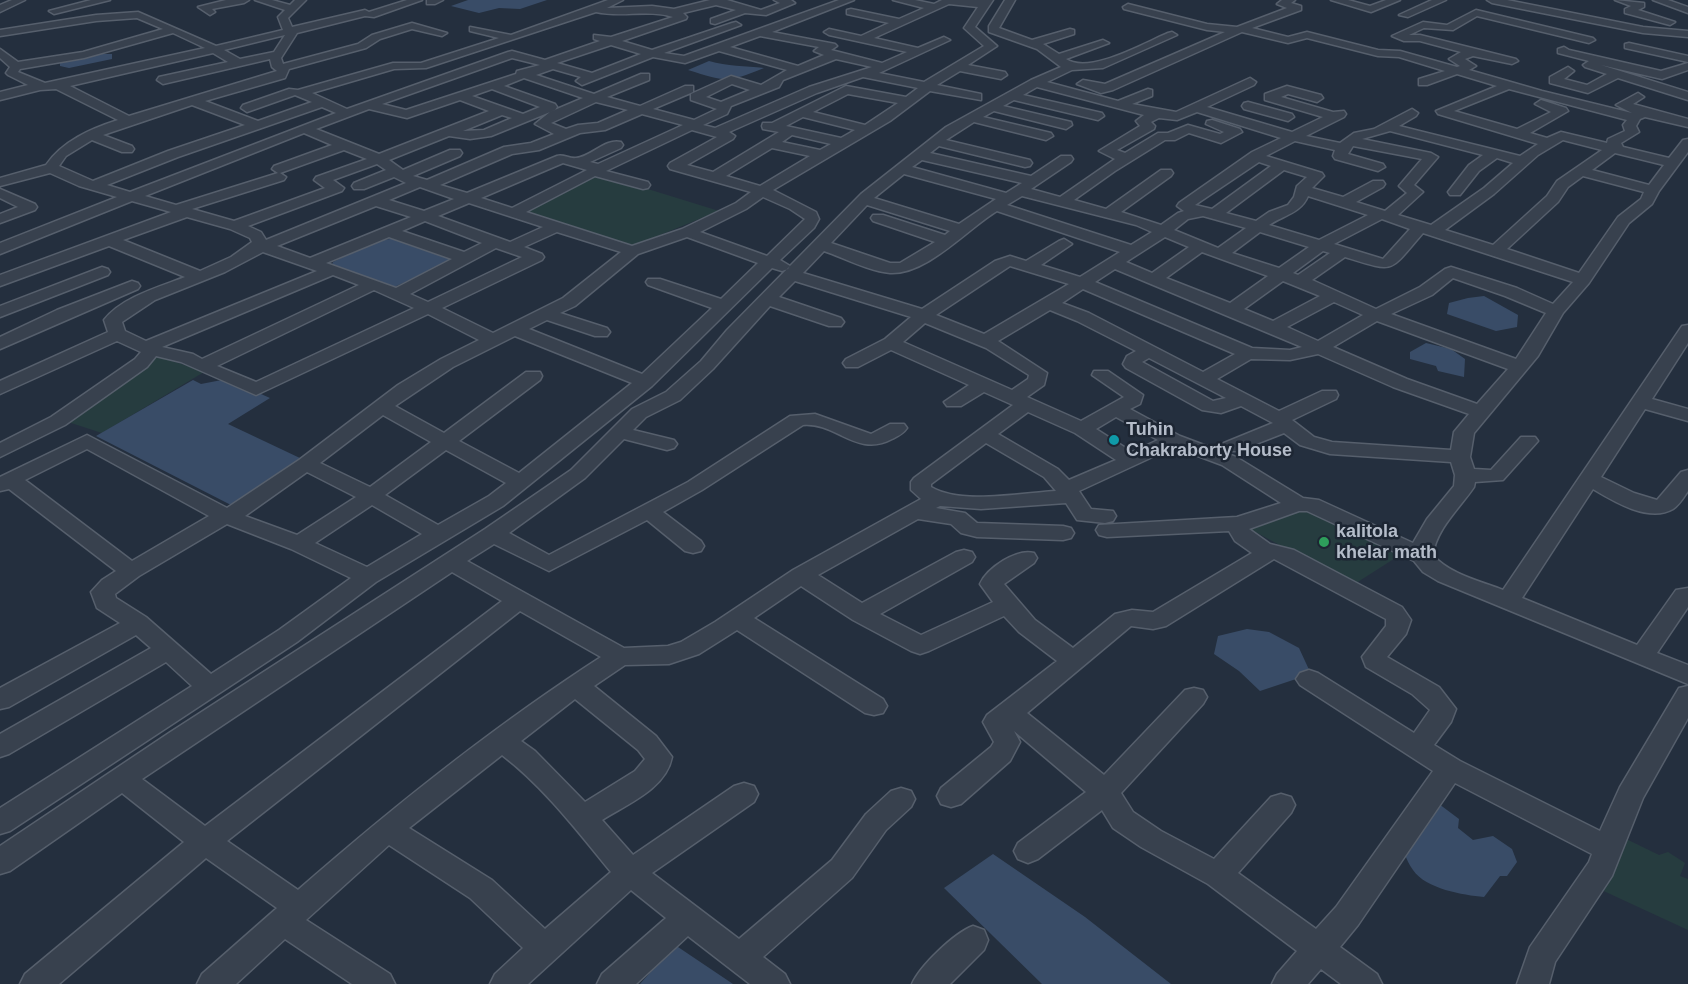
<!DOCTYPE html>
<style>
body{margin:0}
canvas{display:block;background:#242f3e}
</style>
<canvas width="1688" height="984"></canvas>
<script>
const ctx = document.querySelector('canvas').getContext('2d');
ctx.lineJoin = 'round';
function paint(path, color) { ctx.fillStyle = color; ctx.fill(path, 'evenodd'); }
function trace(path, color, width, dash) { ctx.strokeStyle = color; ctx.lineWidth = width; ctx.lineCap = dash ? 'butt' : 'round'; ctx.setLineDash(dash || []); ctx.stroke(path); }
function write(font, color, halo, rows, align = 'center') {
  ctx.font = font + ' Helvetica,sans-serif'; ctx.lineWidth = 5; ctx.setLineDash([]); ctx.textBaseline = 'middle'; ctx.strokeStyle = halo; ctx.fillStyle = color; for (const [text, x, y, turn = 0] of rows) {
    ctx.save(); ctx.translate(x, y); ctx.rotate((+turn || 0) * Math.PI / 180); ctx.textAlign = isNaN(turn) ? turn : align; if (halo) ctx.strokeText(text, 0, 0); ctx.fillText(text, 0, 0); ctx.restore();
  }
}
const green = new Path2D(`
 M596,173l123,38 -86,35 -109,-36z
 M156,355l48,17 -102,61 -37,-12z
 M1303,507l97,48 -47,30 -103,-56z
 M1620,836l39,19 9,-3 17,11 -5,13 8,3v51l-93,-43z`);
const water = new Path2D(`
 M468,0h79l-27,9 -21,-1 -20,5 -28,-7z
 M96,54h16v5l-43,9 -9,-2v-4z
 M709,61c18,5 36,5 55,7 -38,15 -37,14 -76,2z
 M397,238l52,15v9l-57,26 -60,-23 1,-3 43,-21z
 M1484,296l34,19 -1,12 -21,4 -49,-17 2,-11 19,-5z
 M1426,343l25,6 14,10 -1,18 -26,-6 -2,-5 -26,-7v-7z
 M227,379l43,19 -42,26 74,35 -43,32 -28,14 -135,-69 97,-56 8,4z
 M1247,629l22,3 30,16 12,26 -51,17 -21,-20 -25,-17 4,-18z
 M1439,804l20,15 -1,9 15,12 20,-4 19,13 5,13 -10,14h-7l-16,21c-21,-2 -58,-8 -71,-27 -4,-5 -6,-11 -9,-17z
 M993,854l92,63 86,67h-129l-98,-96z
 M675,945l58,39h-93z`);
const minor = new Path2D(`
 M12,0h13l-25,12v-7z
 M91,0h19l-56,14 -5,-3z
 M226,0h23l-5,3 -32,6 3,3 -5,3 -12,-8z
 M255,0h17l18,5 5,-5h11l-18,18 4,9 73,-17 4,2 38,-12h15l-48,17 -9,-1 -68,17 -16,25 2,6 75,-20 14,-9 40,-12 35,10 -5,3 -30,-7 -32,10 -14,9 -77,21 -4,9 -80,23 53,20 54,-19 -17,-7 -48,17 -6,-4 2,-3 46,-16 9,1 95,-27h28l78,-25 -29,-7v-4l41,8 97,-35h15l-16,8 45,-2 22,3 36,-9h17l34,10 19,-7 -6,-3h17l4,3 -29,12 -21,-2 -30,11 -4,-1v-4l25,-9 -20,-5 -33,8 4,4 -1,2 -64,22 30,9 80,-27 4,-1 5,3 -77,28 20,3 155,-56h15l-82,32 63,12 2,2 -6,4 51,13 25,-11 -78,-17 -5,-3 5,-3 32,7 28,-13 -42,-9v-4l4,-1 48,10 25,-11 -31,-8h22l19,4 8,-4h51l-18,27 22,19 -29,19 37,7 2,3 -6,4 -41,-8 -23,14 44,9v6l-51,-9 -40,30 -117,69 43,22 3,7 -5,9 -34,32 10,6 -2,3 -6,2 -10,-3 -120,118 -149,120 -127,76 -79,60 -287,189 -10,3v-26l192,-122 -26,-24 -157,92 -9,3v-23l151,-86 -15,-13 -127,72 -9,2v-21l120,-65 -23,-15 -6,-16 11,-12 14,-9 -107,-82 -9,2v-14l87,-42 140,73 72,-48 99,-75 43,-26 38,-19 -51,-26 -172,81 -75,-33 -25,-6 -9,11 -82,58 -65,32v-14l51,-26 84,-58 6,-7 -24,-11 -117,53v-13l108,-49 -4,-12c18,-23 55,-33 81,-43l-76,-31 -109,40v-11l171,-63 -39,-11 -132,53v-11l117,-46 -38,-11 -29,-13 -50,13v-8l46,-13c17,-24 44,-36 72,-45l-62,-31 -16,1 -40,10v-8l28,-7 -20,-10 -2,-2 4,-6 -10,-9v-9l18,13 65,-10 80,-23 -26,-11 -41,3 -96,15v-6l96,-15 42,-3 78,34 67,-16 -5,-13 7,-7zM949,4l29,3 -14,21 20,18 -60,36 -45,-9 71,-33 -6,-3 -26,11 -44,-10zM596,12c26,6 52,-3 77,5l-62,20 -17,-2v4l6,2 -55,19 -33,-9 -4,1 -161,57 -35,-16 82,-24 32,-1zM173,33l32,15 -160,35 -27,-11 2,-3 64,-11zM285,35l-11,17 -34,7 -16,-9zM760,36l59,11 -5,4 10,4 -26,11 -68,-19zM611,45l30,9 -49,19 -35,-10zM719,51l68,19 -26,15 -30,-9 -40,18v6l26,9 -23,11 -41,-11 40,-17v-6h-8l-45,20 -33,-9 42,-17v-6h-8l-47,20 -58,-19 17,-6 28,8 -5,4 6,4 71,-28 32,6zM213,53l15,9 -69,15 -2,3 6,4 107,-25 2,8 5,4 -148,45 -59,-30zM512,58l28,7 -23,6 -1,3 -110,36 -24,-6zM836,59l36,8 -63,20 -94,41 -12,-3 24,-11 4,-8 48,-19 4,-7zM863,77l55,11 -12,9 -60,-11 -74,37h-9l-1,3 1,3 16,3 -66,40 -26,-7 46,-26 2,-3 -6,-4 88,-39zM524,78l59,20 -33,14 -15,12 19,10 -23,9 -27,4 -77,33 -14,-4 47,-20 2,-3 -2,-3h-10l-47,20 -14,-10 60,-24 21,3 21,-3 64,-26 2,-3 -2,-3 -51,-18zM732,84l18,6 -29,12 -15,-5zM492,89l48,18 -17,7 -51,-18zM848,94l50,9 -33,22 -52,-13zM460,100l29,11 -110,43 -63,-25 53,-20 38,9zM596,102l32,8 -30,13 -20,2 -12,4 -15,-6zM192,105l53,20 -77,26 -75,30 -34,-15 7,-10 26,-16 30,12h10l2,-3 -2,-3 -29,-11zM322,107l14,6 -206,79 -23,-7 71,-28zM642,114l41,11 -85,39 -8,-2 31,-14 2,-3 -2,-3c-16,-4 -30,15 -45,16 -7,1 -12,-4 -19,-2l-90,37 -27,-8 72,-31 27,-4 41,-17 25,-3zM502,115l10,3 -28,12 -21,1zM803,117l52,13 -14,8 -55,-12zM692,130l25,7 -47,26 -2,3 2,3 81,23 -15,11 -54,26 -50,17 -106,-34 69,-36 48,13 5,-1 2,-3 -2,-3 -42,-11zM304,133l28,12 -58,21 -2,3 6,4 -102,32 -31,-9zM792,135l39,9 -11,6 -38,-8zM772,148l38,8 -50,30 -34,-10zM344,150l23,9 -51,18 -2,3 11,8 -91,33 -42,-12 92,-29 2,-3 -6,-4zM563,163l24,7 -75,38 -31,-10zM377,164l9,6 -32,13 -2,3 2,3h10l30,-12 12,6 -140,57 -5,-8 -13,-6 94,-35 2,-3 -11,-8zM420,187l34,12 -30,12 -35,-11zM763,197l27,12 15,10 -38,37 -67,-24 46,-23zM469,203l74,24 -33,15 -72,-26zM376,206l35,11 -101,41 -33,-12zM187,217l43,12 20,9 2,4 -21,15 -31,14 -77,-31zM425,221l57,22 -18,9 -62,-21zM557,232l64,20 -58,46 -70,35 -51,-25 100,-48 2,-3 -2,-3 -18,-7zM389,237l63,22 -56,29 -70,-25zM687,237l71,26 -37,36 -61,-20h-12l-2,3 2,3 64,23 -70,66 -113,-45 18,-9 48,16h12l3,-4 -3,-4 -47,-15 15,-7 63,-52zM496,248l26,9 -94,45 -18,-8zM263,252l54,19 -171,70 -21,-10 -3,-9 33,-22 70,-28zM333,275l26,10 -157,74 -9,-5 -31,-7zM374,290l40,18 -158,74 -39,-16zM515,336l117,47 -113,90 -60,-32 81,-61 2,-4 -2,-4h-14l-82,61 -49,-27 58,-39zM383,415l48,27 -61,45 -50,-24zM87,449l122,67 -77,45 -107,-81zM446,450l60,33 -17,13 -51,29 -53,-30zM307,472l49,25 -59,38 -52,-19zM372,505l50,29 -55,33 -52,-24zM227,524l64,25 60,29 -72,52 -68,44 -65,-57 -30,-19 -1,-4 24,-18z
 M427,0h16l-8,4h-8z
 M1005,0h10l-16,28 33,12 38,-11 4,1v4l-31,10 16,10 44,-14 6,3 -43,16c23,16 78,-16 102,-26l4,-1 5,3 -74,33 -31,2 -25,12 71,19 30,-12 4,1v6l-20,8 44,8 74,-34 6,4 -2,3 -47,22 85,25 31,-15 -58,-17v-6l22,-8 34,9 2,3 -6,4 -29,-8 -7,3 52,15 11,-1 2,3 -2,3 -38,19 34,7 14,-10 20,-4 38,-20 6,4 -2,3 -17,10 121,30 18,-12 -100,-30 -2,-3 61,-25 -40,-12 -30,11h-8v-6l26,-8 -46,-14 -21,-1 -71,-18 -19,5 -46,-11 -129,58 -12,3 -24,-9 6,-4 22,4 120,-52 -18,-2 -83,-21 -1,-2 5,-3 79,20 30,3 50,-19 -10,-4 5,-4h13l-4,3 10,3v4l-49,18 36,9 19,-5 71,18 22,1 57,16 3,-1 -11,-7 12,-7 -41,-11h-16l-12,-5 31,-14 24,3 29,-15 117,28 2,2 -6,3 -112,-27 -24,14 -29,-2 -15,7h11l96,24 2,2 -6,3 -39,-8 -8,3 11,7 -7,4 73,21 90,22 -16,-8 22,-12 6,4 -11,7 55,15v8l-43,-10 -5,2 -4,7 3,6 -18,11 2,4 46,11 14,-18 5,-1v13l-29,39 -7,13 -23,19 -40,60 -26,30 -25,43 -64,77 -4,24 4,12 17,1 30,-33h14l3,4 -35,39 -28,2 -1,5c-14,21 -38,42 -41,68 16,19 47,26 70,35l179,-264 6,-1v18l-36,56 36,10v12l-43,-12 -44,68 33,16 23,7 24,-28 7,-2v21c-4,6 -9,14 -15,18 -24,14 -60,-8 -80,-20l-71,109 115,47 39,-55 12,-2v19l-31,46 31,12v19l-250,-103 -15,-9 -9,-11 -107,-50h-8l-50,18 21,15 24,6 108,57 9,13 -5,14 -19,23 52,30 17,22 -5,13 -17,23 26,16 140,70 20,-44 59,-99 9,-2v32l-45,80 -31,78 -57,86 -6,22h-32l13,-37 59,-85 3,-8 -137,-71 -97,142 -18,22 37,27 5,10h-41l-20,-15 -13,15h-36l5,-10 20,-23 -89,-67 -67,-37 -28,-19 -11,-18 -64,49 -10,4 -10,-4 -4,-8 4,-8 68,-51 -72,-61 6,11 -10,19 -49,43 -10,3 -10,-3 -4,-8 4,-8 50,-41 3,-5 -11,-20 4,-7 70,-54 -38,-29 -15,-16 -75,35 -9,3 -9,-3 -58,-31 -52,-34 -47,32 129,81 4,7 -4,7 -9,2 -9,-2 -128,-83 -38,24 -30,10 -44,1 -31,21 62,50 16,21c-6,32 -45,47 -70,63l31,35 101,-69 10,-3 10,3 4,8 -4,8 -102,71 87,66 93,-79 34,-46 25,-23 10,-3 10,3 4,8 -4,8 -25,23 -34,48 -89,79 22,17 5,10h-40l-62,-48 -52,48h-39l5,-10 64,-56 -35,-28 -103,94h-38l5,-10 28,-26 -53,-50 -81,-53 -83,75 84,54 5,10h-43l-67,-45 -49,45h-39l5,-10 75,-66 -71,-50 -147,126h-39l5,-10 159,-132 -62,-49 -112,78 -10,3v-28l169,-113 316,-204 86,-59 61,-61 34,-17 35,-31 26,-31 134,-136 85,-67 85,-47 30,-13 -24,-18 -48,-17v-6zM1037,87l107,28 -8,6 4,5 -41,25 16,8 -55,38 -29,-8 40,-27 2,-3 -2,-3h-10l-30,20 -101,-23 9,-7 86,21 5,-1 2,-3 -2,-3 -84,-20 28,-18 72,18 7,-4 -2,-3 -68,-16 11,-6 72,18 6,-4 -1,-3 -68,-16 11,-6 84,20 6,-4 -2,-3 -79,-18zM1509,89l118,31 -4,5 2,6 -17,8 -1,4 -46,-11 -14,6 -17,-5 38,-22 -2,-3 -25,-8 -6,4 16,8 -34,17 -63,-18zM1197,112l84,26 -29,14 -73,51 -2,3 7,5 -6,2 -17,12 -40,-13 50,-36 2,-3 -2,-3h-10l-55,39 -32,-9 41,-29 50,-31h10l14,-7 32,10 21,-11 -2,-3 -28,-9 -5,1 -1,3 18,8 -4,2 -32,-9 -20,8h-10l-33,20 -8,-3 37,-21 1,-3 -4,-4 8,-4 18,2zM1390,131l93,24 -14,10 -21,27 2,3h10l19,-24 18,-13 16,5 -29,25 -53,37 -33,-10 25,-23 -9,-7 24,-28 -7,-4 -69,-14zM1563,140l39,10 -45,31 -10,15 -54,49 -48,-15 49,-36 44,-39zM1295,141l40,9 -2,6 2,3 43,12 7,-4 -2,-3 -35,-10 5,-8 69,13 -23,27 8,7 -22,18 -29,-9 27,-15 2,-3 -2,-3h-10l-30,16 -31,-9 12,-12 -2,-3 -56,-17zM1615,153l49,12 -15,20 -57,-15zM922,160l100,23 -16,10 -94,-26zM1259,162l12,4 -59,43 -17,-4zM1284,170l23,7 -10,9 -3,11 -6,8 -19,7 -13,9 -30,-8zM904,174l92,25 -37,25 -85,-26zM1583,176l61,16 -3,7 -23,18 -39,56 -72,-24 51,-47 10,-15zM1022,196l114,29 16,7 -21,13 -124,-40zM1308,196l60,19 -49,25 -50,-15c15,-10 32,-12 39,-29zM867,205l83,26 -5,4 -62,-20h-10l-2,3 2,3 62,21 -35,21h-10l-59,-20zM997,211l123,41 -40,25 -39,-12 31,-21 -8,-5 -5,2 -33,20 -16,-5 -15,5 -73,48 -119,-36 21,-22c20,7 45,20 66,22 37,2 77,-44 107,-62zM1203,216l43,12 -28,20 -44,-18 14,-11zM1382,219l28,10 -27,30 -49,-15zM1260,232l49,15 -30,21 -47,-15zM1423,233l150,49 -20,22 -36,-16 -66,-21 -6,2 -25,18 -44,22 -64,-29 33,-23c52,16 43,16 78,-24zM1165,237l24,10 -37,26 -26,-11zM1323,251l7,2 -32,22 -5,-2zM1202,252l66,24 -38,27 -64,-25zM1010,266l59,18 -85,50 -48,-19zM1115,269l187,78 -12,3 -38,-2 -157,-66zM1453,278l52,18 41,17 -30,46 -125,-45 41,-19zM795,281l116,36 -26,22 -39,20 -3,4 3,4h12l33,-17 78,35 -25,17 3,4h14l23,-14 29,13 -99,73 -3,4v8l10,9 -128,71 -78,52 -34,20 -13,4 -44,2 -157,-87 27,-17 55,27 98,-51 38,31 8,2 8,-2 3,-5 -3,-5 -38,-29 39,-22 101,-65c33,-3 54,33 89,14 6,-3 11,-5 15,-11l-3,-4h-14l-19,10 -56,-20 -25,2 -102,66 -139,73 -40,-22 76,-55 39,-39 43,11 7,-2 3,-4 -3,-4 -41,-10 13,-13 34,-17 33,-31 57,-63 59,20h12l3,-4 -3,-4 -62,-21zM1283,281l37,15 -47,25 -29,-12zM1083,289l152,65 -32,18 -114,-59 -27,-10zM1334,302l29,13 -45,26 -31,-14zM1050,310l27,11 59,30 -9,5 -4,8 3,4 76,42 19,3 20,-7 32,17 -49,20 -3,4 3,4h14l46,-18 16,12 30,9 121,8 4,13 -1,11 -27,33 -14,24 -94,-43 -16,-2 -67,-41 -56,-21 -50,-27 10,-5 3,-9 -35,-24h-14l-2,4 32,22 -43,24 -54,-24 17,-12 3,-12 -49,-32zM1377,321l131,48 -31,35 -70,-25 -74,-32zM925,323l61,25 43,27 -1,4 -16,11 -109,-48zM1318,354l75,33 76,27 -15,18 -3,18 -119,-8 -18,-5 -22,-17 44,-21 2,-4 -2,-4h-14l-43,20 -62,-32 34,-20 39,1zM1149,358l77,40 -13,3 -71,-39zM1028,412l47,21 41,27 -47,20 -11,-11 -60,-35zM1116,417l42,23 -26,12 -36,-23zM986,443l58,34 12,14c-35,2 -95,14 -125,-4v-3zM1174,447l48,18 59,38 -44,14 -138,8 -3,5 3,5 8,2 122,-6 6,10 17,12 -99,59 -21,-2 -17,4 -42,34 -38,-28 -31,-36 30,-21 3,-5 -3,-5c-17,-5 -47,15 -54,31l13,18 -72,33 -41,-21 92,-52 3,-5 -3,-5 -8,-2 -8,2 -94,51 -44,-28 100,-56 33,5 10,9 16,4 86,3 8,-2 3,-5 -3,-5 -8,-2 -86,-3 -12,-10 -29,-5 4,-2 41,3 85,-6 11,17 28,3 8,-2 3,-5 -3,-5 -22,-2 -12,-18zM1274,559l112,60v7l-24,31 4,10 46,27 18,16 -16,23 -96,-60 -9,-3 -9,3 -4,6 4,6 133,86 -97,136 -20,22 -78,-56 53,-60 4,-8 -4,-8 -10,-3 -10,3 -57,62 -53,-28 -28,-19 -12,-19 82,-89 4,-7 -4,-7 -9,-2 -9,2 -81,85 -77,-62 104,-87 22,3 13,-3zM452,572l50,29 -297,225 -63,-47zM520,611l81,46c-107,69 -207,149 -303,233l-71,-49zM575,699l63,51 7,9 -10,12 -50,31 -50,-51 -14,-10zM502,755c42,32 76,77 109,117l-66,57 -53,-49 -83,-52z
 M1331,0h17l22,6 16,-6h14l-29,12z
 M1432,0h14l-38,17 -9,-2z
 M1487,0h20l136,27 45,4v6l-45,-4 -151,-30z
 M1615,0l29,3v4l-6,3 37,12 -5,3 -45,-12v-4l6,-3z
 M1653,0h15l20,7v6z
 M1629,43l59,13v6l-63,-14v-4z
 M1564,47l5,3 92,21 27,-8v7l-26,9 -61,-14 87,27v8l-70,-22 -30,15 -38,-10v-6l18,-10 6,4 -10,8 23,6 20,-11 -22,-7 -2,-2 6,-4 -31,-8v-4z
 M1248,102l44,12 2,3 -6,4 -44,-12 -2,-3 2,-3z
 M0,189l35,15 2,3 -2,3 -35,13v-9l18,-7 -18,-9z
 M102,267l6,2 2,3 -2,3 -108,42v-11z
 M132,281l6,2 2,3 -2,3 -138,60v-12l57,-27z
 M973,926l11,4 4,10 -4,10 -34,34h-38c8,-18 42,-51 61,-58z`);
const markers = [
 [1114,440,6,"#0f9aa8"],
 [1324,542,6,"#2e9e5b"]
];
const poiNames = [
 ["Tuhin",1126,430],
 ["Chakraborty House",1126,451],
 ["kalitola",1336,532],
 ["khelar math",1336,553]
];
paint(green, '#263c3f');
paint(water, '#394c67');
trace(minor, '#565f6c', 3);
paint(minor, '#38414e');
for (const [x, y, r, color] of markers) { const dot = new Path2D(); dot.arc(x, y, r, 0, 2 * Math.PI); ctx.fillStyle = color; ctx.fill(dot); trace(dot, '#1d2633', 2); }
write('bold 18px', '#b4bcc9', '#1d2633', poiNames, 'left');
</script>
